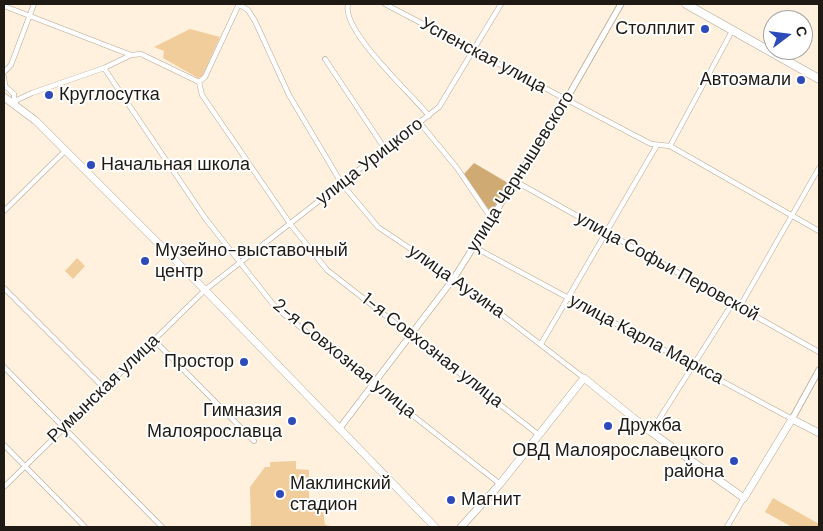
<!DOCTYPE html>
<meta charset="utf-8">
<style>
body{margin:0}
#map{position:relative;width:823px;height:531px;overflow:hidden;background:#fff1de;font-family:"DM Sans",sans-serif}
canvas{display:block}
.frame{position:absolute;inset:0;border:5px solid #1f1a13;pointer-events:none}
.north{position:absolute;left:763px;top:10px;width:50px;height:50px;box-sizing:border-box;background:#fff;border:1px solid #a5a3a1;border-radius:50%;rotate:75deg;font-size:14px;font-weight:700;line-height:20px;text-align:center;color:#1f1a13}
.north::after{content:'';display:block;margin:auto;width:18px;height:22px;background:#2d4aba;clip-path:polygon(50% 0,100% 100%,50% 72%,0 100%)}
</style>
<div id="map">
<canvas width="823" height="531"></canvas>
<div class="frame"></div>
<div class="north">С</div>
</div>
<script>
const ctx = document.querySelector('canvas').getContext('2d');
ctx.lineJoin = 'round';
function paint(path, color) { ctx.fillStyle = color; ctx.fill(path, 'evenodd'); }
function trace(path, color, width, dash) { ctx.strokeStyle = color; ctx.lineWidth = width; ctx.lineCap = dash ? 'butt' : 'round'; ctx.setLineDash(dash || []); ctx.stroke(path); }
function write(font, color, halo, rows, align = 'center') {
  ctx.font = font + ' "DM Sans",sans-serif'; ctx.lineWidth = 4; ctx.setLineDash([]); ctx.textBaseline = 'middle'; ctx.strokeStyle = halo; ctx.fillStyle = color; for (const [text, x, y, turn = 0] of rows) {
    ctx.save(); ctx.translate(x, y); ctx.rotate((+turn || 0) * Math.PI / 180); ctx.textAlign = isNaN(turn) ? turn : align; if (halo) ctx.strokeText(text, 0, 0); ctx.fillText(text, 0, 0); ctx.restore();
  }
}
const green = new Path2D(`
 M190,29l30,8 -18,40 -4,1 -35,-20 1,-7 -10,-4z
 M77,258l8,8 -12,13 -8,-8z
 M296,461v8l13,1v31l7,1 7,7 2,16 11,2h-85l-1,-40 15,-20h5v-5z
 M773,498l46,26v3h-27l-27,-15z`);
const forest = new Path2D(`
 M474,163l34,20 -17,30 -27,-39z`);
const minor = new Path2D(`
 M238,4l10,6 7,11 34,74 53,89 36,43 76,51 130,100
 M348,4c-7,27 64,90 81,112
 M385,4l266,140 19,2 149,85
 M4,6l127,49
 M325,59l60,90
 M104,68l101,150 71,90 224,176
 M4,72l7,-7 23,-61
 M4,77l1,9 9,8v10
 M199,82l6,-5 34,-73
 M14,104l3,-4 15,-7 72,-25 27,-13 10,-1 58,28 3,13 89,130 36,45 212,165
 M420,123l37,45 34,50
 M670,146l62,-115
 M515,181l304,171
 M4,211l61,-60
 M474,247l318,172
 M4,288l101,101
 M739,308l80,-140
 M154,340l100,101
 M541,344l116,-199
 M4,367l158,160
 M651,432l81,-128
 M4,445l81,82
 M4,487l201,-197 234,-183 62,-103
 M727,527l17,-29`);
const tertiary = new Path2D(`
 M792,419l27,-49
 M339,429l115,-151 112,-178 55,-96`);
const secondary = new Path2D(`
 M4,97l32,24 169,169 230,237
 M461,527l39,-43 84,-106 67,54 93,66 48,-79 27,14`);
const primary = new Path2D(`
 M686,4l133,75`);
const markers = [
 [705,29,5,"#2d4aba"],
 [801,80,5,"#2d4aba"],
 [49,95,5,"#2d4aba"],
 [91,165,5,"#2d4aba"],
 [145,261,5,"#2d4aba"],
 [244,362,5,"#2d4aba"],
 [292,421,5,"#2d4aba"],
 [608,426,5,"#2d4aba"],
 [734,461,5,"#2d4aba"],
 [280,494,5,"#2d4aba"],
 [451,500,5,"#2d4aba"]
];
const poiNames = [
 ["Столплит",695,29,"right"],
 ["Автоэмали",791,80,"right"],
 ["Круглосутка",59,95],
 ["Начальная школа",101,165],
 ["Музейно-выставочный",155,251],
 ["центр",155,272],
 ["Простор",234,362,"right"],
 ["Гимназия",282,411,"right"],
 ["Малоярославца",282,432,"right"],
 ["Дружба",618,426],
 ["ОВД Малоярославецкого",724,451,"right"],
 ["района",724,472,"right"],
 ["Маклинский",290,484],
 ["стадион",290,505],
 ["Магнит",461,500]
];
const streetNames = [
 ["Успенская улица",483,56,28],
 ["улица Урицкого",370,162,-38],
 ["улица Чернышевского",521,172,-58],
 ["улица Софьи Перовской",667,267,29],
 ["улица Аузина",456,282,35],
 ["улица Карла Маркса",646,340,28],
 ["1-я Совхозная улица",432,351,38],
 ["2-я Совхозная улица",344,359,39],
 ["Румынская улица",104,389,-44]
];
paint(green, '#f1cd9b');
paint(forest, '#d0aa73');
trace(minor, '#b4a796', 5.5);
trace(tertiary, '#b4a796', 7);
trace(secondary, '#b4a796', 8);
trace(primary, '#b4a796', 9);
trace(minor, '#fff', 4.5);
trace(tertiary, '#fff', 5.5);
trace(secondary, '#fff', 7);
trace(primary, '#fff', 8);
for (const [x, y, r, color] of markers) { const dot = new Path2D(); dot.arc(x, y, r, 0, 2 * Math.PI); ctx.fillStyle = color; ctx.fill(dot); trace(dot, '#fff', 2); }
write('18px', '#1f1a13', '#fff', poiNames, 'left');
write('18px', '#1f1a13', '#fff', streetNames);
</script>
